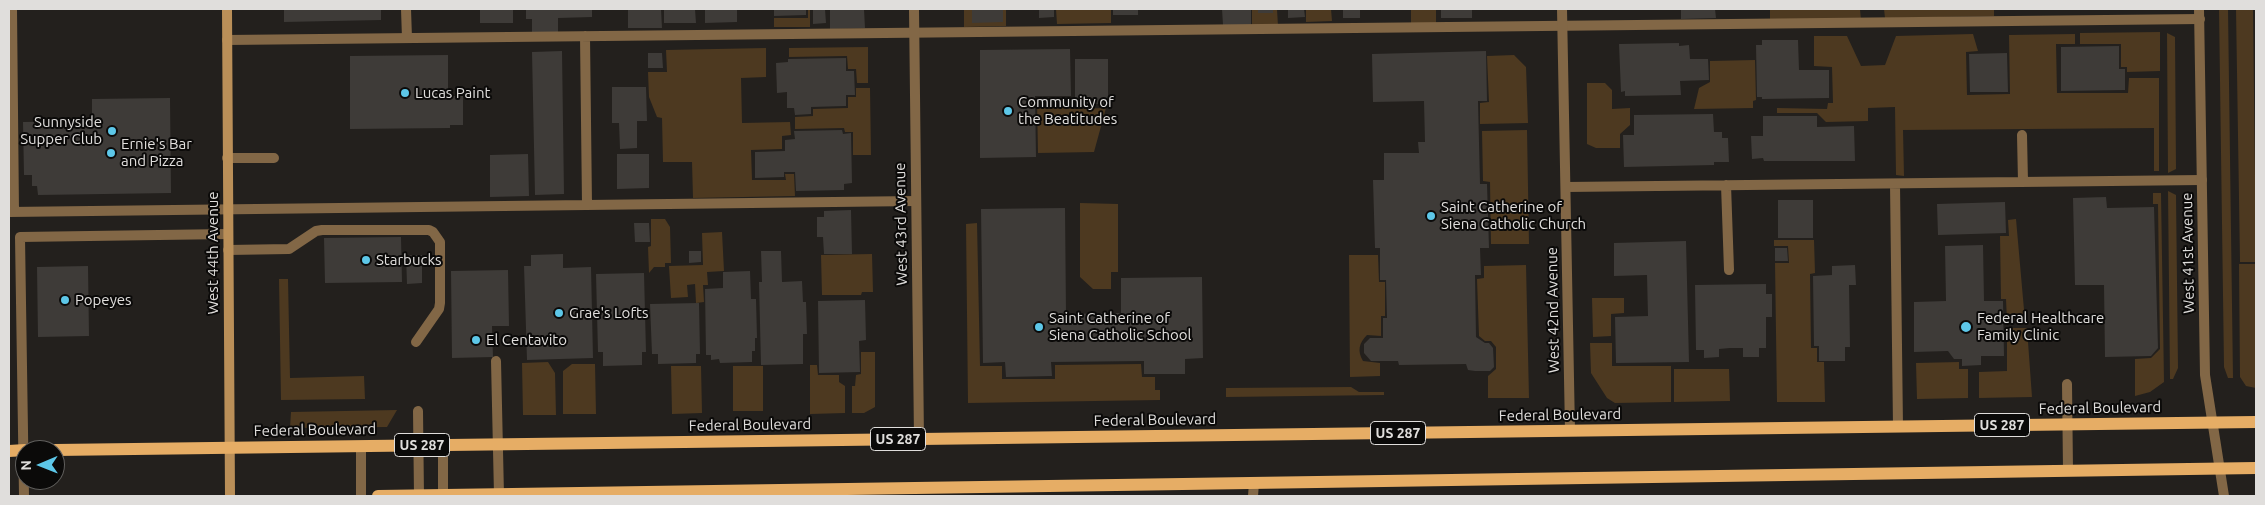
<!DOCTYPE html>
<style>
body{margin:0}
#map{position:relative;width:2265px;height:505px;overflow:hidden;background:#23201d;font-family:Ubuntu,sans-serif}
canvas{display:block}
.frame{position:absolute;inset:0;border:10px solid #e0dedc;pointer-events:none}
.north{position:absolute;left:15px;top:440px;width:50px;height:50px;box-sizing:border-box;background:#0b0a09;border:1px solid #605f5d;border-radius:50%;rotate:269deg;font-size:14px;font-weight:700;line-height:20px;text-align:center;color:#e0dedc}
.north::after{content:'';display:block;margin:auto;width:18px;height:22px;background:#5dc7e8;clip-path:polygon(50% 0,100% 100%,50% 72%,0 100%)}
</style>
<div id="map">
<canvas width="2265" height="505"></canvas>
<div class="frame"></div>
<div class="north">N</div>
</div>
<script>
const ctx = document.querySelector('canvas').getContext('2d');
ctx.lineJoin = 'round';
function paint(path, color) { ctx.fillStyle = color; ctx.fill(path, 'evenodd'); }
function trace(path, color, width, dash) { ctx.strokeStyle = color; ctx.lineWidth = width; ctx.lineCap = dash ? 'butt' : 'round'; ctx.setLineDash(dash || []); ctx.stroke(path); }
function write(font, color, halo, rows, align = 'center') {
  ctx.font = font + ' Ubuntu,sans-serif'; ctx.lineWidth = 4; ctx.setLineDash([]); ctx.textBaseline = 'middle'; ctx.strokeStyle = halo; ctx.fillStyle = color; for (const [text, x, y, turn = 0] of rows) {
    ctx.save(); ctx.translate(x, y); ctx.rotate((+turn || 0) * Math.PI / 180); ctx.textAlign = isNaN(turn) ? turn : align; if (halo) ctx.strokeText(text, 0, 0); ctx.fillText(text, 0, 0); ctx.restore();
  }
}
const green = new Path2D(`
 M808,9h2v18h-36v-9h34z
 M964,9h42v17l-42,1z
 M1056,9h55v14l-54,1z
 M1252,9h25l1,17h-26z
 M1306,9h25l1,12 -26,1z
 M1411,9h25v14h-25z
 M1770,9h90l1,11 -91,1z
 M1884,9h110v7l-109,2z
 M2219,9h9l5,369h-5l-4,-11z
 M2236,9h17l3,253h-16z
 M2160,32v39l-33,1v-5h-6v-23h-41v-11z
 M2167,33l8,4 1,132 -8,4z
 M1973,34l5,17 -12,1 1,43 43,-1 -1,-59 66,-1v10h-19l1,49h71l1,-15h30v93h-5v-43l-251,2 1,46 -8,-1 -1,-68 -27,1v13l-42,1 -9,-9h-40v-5l50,1 1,-6h5l-1,-36 -18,-1v-30h33l14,30 24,-1 11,-29z
 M868,47v36h-11l-1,-14h-8l-1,-13 -58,1v-9z
 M766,48v29l-25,1 1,45 48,-1 1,13 -9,1v13l-31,1 1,30h34l-1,-6h9l1,22 -102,2 -1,-36h-29l-1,-44 -5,-1 -8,-20 -1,-25h19l-1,-22z
 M1514,55l12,12 2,56 -48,1v-21l9,-1 -2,-46z
 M1755,60l1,40 -3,1v7l-59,1 5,-21 11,-6v-21z
 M1587,83h18l7,7v19l18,-1v17l-10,9v14h-24l-9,-4z
 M856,88h14l1,67h-18v-23h-8l-1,-4 -49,1v-12l18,-1v-7l35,-1v-11h8z
 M1072,99v10l34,-1 -12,44 -56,1 -1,-53z
 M1527,130l2,114h-38l-1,-62 -7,-1 -1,-50z
 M2168,191l8,4 2,173 -5,11h-3z
 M2153,193h8l3,189 -14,10 -15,4v-37l16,-1 9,-9 -2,-145h-5z
 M1080,203l38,1v68h-7v17h-18l-13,-12z
 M651,219h14l5,8 1,36h-6v4h-11l-5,6 -1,-26 3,-1z
 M2016,219l9,102h-18l-1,-22h-5l-1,-63h9l-1,-16z
 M977,223l3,143h22v13h53v-14l86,-1 1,13h13v13h5v10l-192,3 -2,-179z
 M722,232l2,39 -17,1 1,13h-5l1,17 -8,1 -1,-19 -8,1 1,12 -17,1 -2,-32 34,-1 -1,-32z
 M1774,240h40l1,33 -5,1 1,74h6v14h7l1,40h-48l-2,-139h14l-1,-17h-14z
 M872,254l1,38h-11l-1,3h-39l-1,-40z
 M1349,255h29l1,27h6v34h-4v20l-14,-1c-8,8 -10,16 -4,26l17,2v13l-30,1z
 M2239,264h17v124l-10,-2 -6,-9z
 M1526,265l3,133h-41v-22l8,-7v-22l-5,-6h-6l-6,-5 -2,-57 7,-1v-12z
 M279,279h9l2,99 74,-2 1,23 -84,1z
 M1592,298h32v15l-13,1v22l-18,1z
 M2007,328h20l5,69 -53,1v-26l28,-1z
 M1590,343h22v23h59v36l-56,1 -8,-5 -16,-25z
 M861,352h14v55l-11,6h-12v-27h3l1,-11 5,-1z
 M548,362l7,11 1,42h-33l-1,-52z
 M1959,362v7h9v29l-51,1 -1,-36z
 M572,364h23l1,50h-33v-43z
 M810,365h7l1,10h21v7l6,4v27l-35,1z
 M671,366h30l1,47 -30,1z
 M733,366h30v45h-30z
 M1674,369h55l1,32 -56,1z
 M1351,387l8,5h25v3l-158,2v-9z
 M397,410l-10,17 -97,1 1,-16z`);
const building = new Path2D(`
 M284,9h97v11l-97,2z
 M480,9h33v14h-33z
 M526,9h66v8l-34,1v15h-26v-14h-6z
 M628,9h33l1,19h-34z
 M664,9h31l1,14h-32z
 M705,9h32v13l-32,1z
 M774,9h32v6l-32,1z
 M813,9h12l1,14 -13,1z
 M864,9l1,19 -35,1v-19z
 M972,9h31v13l-31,1z
 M1039,9h15v8l-15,1z
 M1113,9h25v6h-25z
 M1222,9h29v16h-28z
 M1258,9h15v4h-15z
 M1288,9h16l1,8 -17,1z
 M1343,9h17v9h-17z
 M1441,9h31v9h-31z
 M1681,9h34l1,9 -35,1z
 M1762,40h36l1,30h30v28l-67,1v-2h-5l-1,-52h6z
 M1679,43v3l10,-1 1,14h18l1,21 -29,1 1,14 -56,1v-5l-4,1 -2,-48z
 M2119,46v23h6v21l-64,1v-44z
 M1070,49l1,47h-36l1,61 -56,1v-108z
 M562,51l2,143 -29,1 -3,-143z
 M1486,51l1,50h-9l2,83h7l2,64h-9l1,27h-6l1,62 9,6h4l4,5 1,19 -4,4h-15l-7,-1 -2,-6 -67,1 -1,-4h-27l-7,-8v-9l6,-6h13v-20h4l-1,-38h-6v-32h-5l-2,-68h11v-27h35l-1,-11h7l-1,-41 -51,1 -1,-48z
 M648,53h14l1,15h-15z
 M2007,53l1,39h-38l-1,-38z
 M448,55v41h15v29h-13v3l-100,1v-73z
 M846,58v13h8l1,24h-9v11l-35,1v7l-16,1 -1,-7h-7v-16l-10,1 -1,-30 12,-1v-3z
 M1075,59h33v45h-33z
 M612,87h34l1,34h-10v27l-17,1 -1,-26h-7z
 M170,98l1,95 -133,2 -1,-9h-5v-11h-8l-1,-53 69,-1v-22z
 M1713,114l1,18h8v6h6l1,24h-15v3l-90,2 -1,-32h11v-20z
 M1763,116h54v11l37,-1 1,35h-91l-1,-3 -11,1 -1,-23h12z
 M842,130l1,4 8,-1 1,50 -8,1v6l-48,1 -1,-19h-11v5l-29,1v-26l30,-1v-11l10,-1 -1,-8z
 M528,154l1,42 -39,1v-42z
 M617,154h32v34l-32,1z
 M2106,197l1,11 47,-1 4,141 -7,8 -46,1 -1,-72h-29l-2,-87z
 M1778,200h35v38h-35z
 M2005,202l1,31 -68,2 -1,-31z
 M1065,208l1,106 55,-1v-35l81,-1 1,81 -18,1v15h-41v-13l-93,1 1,14 -46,1 -1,-15 -22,1 -2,-154z
 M851,210l1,44h-28l-1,-17h-6v-20h7v-6z
 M634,223h15l1,19h-15z
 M401,237l1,45 -77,1 -1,-45z
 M1686,241l3,121 -73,1 -1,-46 33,-1 -1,-41 -33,1v-33z
 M1983,245l1,56h19l1,55h-23v9l-19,1v-7h-8l-6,-8 -34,1v-50l32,-1 -1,-55z
 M1775,248h12l1,13h-13z
 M689,251h12v11l-12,1z
 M761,251h20l1,31 20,-1 1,21h3l1,32h-4v30l-42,1 -2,-83h3z
 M563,254v14l28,-1 2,91 -66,2 -3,-94h7v-11z
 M406,255h16v28l-15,1z
 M1855,265l1,20h-7l1,62h-5v14h-26v-15h-5l-1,-70 19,-1v-9z
 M88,266l1,70 -51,1 -1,-70z
 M508,270l1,56h-17l1,31 -41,1 -1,-87z
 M750,271l1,28h5l1,39h-2v13h-3v11l-32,1 -1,-4 -8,1v-5h-5l-1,-66 18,-1v-16z
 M644,273l2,79h-4v13l-39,1v-14h-5l-2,-78z
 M1766,284v10h6v23h-6v31h-7v9h-16v-9h-13l-11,1v8l-15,1v-8h-8l-1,-65z
 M865,300l1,40 -7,1 1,31 -41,1 -1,-72z
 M699,303l1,51h-4v9l-38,1v-10h-6l-2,-50z`);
const lane = new Path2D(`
 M12,9l2,203
 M406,9l1,29
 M585,36l2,169
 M227,40l1973,-21
 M2022,135l1,47
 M227,158h47
 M1895,184l3,243
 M1726,185l3,85
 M1566,187l636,-7
 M9,212l907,-11
 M228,250l61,-1 27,-18 6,-1h107l4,2 7,10v61l-1,6 -23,33
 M496,361l3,134
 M2067,384l1,86
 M418,411l1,85
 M443,445v51
 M361,446v50
 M24,496l-4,-259 208,-3`);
const street = new Path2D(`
 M914,9l5,430
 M1562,9l8,422
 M2199,9l6,366 19,121
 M1253,496l1,-13`);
const secondary = new Path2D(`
 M227,9l3,487`);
const primary = new Path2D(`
 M55,450l2201,-28
 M9,451l16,-1
 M378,496l1878,-28`);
const markers = [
 [405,93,5,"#5dc7e8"],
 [1008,111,5,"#5dc7e8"],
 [112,131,5,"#5dc7e8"],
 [111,153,5,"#5dc7e8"],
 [1431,216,5,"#5dc7e8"],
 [366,260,5,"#5dc7e8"],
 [65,300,5,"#5dc7e8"],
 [559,313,5,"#5dc7e8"],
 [1039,327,5,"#5dc7e8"],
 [1966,327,6,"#5dc7e8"],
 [476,340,5,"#5dc7e8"]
];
const shields = [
 [2002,425,55],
 [1398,433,55],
 [898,439,55],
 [422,445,55]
];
const shieldNames = [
 ["US 287",2002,425],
 ["US 287",1398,433],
 ["US 287",898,439],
 ["US 287",422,445]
];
const poiNames = [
 ["Lucas Paint",415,93],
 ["Community of",1018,102],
 ["the Beatitudes",1018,119],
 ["Sunnyside",102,122,"right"],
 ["Supper Club",102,139,"right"],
 ["Ernie's Bar",121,144],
 ["and Pizza",121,161],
 ["Saint Catherine of",1441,207],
 ["Siena Catholic Church",1441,224],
 ["Starbucks",376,260],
 ["Popeyes",75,300],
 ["Grae's Lofts",569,313],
 ["Saint Catherine of",1049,318],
 ["Siena Catholic School",1049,335],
 ["Federal Healthcare",1977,318],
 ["Family Clinic",1977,335],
 ["El Centavito",486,340]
];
const streetNames = [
 ["West 43rd Avenue",901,224,-91],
 ["West 44th Avenue",213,253,-90],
 ["West 41st Avenue",2188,253,-91],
 ["West 42nd Avenue",1553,310,-91],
 ["Federal Boulevard",2100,408,-1],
 ["Federal Boulevard",1560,415,-1],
 ["Federal Boulevard",1155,420,-1],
 ["Federal Boulevard",750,425,-1],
 ["Federal Boulevard",315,430,-1]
];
paint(green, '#4d3920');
paint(building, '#3e3b38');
trace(lane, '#826746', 10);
trace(street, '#826746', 10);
trace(secondary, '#ba8f58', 10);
trace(primary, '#e6ad65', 12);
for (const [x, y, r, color] of markers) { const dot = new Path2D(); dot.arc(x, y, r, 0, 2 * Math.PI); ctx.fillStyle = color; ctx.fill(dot); trace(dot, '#0b0a09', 2); }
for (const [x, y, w] of shields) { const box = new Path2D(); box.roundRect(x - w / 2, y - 11.5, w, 23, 4); ctx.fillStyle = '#0b0a09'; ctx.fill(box); trace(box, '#e0dedc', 1); }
write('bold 14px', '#e0dedc', null, shieldNames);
write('15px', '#e0dedc', '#0b0a09', poiNames, 'left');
write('15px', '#e0dedc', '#0b0a09', streetNames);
</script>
